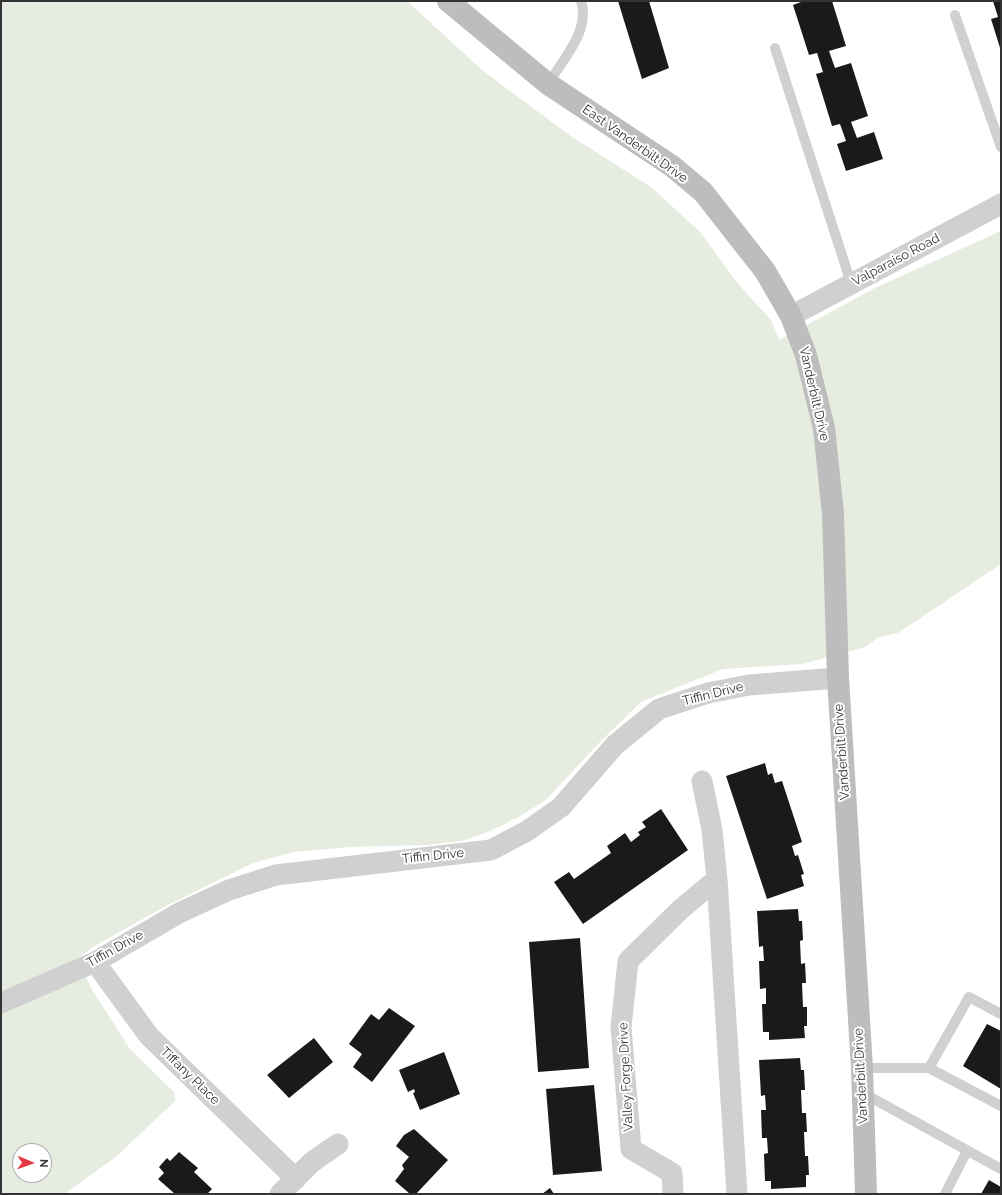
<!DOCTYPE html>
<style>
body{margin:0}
#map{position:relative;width:1002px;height:1195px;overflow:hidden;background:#fff;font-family:Raleway,sans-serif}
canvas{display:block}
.frame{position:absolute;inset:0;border:2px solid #333;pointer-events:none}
.north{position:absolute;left:12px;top:1143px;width:40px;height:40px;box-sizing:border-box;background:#fff;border:1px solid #adadad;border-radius:50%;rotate:92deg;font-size:11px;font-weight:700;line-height:16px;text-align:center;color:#333}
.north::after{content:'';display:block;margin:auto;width:14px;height:18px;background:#e63946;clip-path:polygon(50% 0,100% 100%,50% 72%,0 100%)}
</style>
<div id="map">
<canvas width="1002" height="1195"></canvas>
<div class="frame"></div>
<div class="north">N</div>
</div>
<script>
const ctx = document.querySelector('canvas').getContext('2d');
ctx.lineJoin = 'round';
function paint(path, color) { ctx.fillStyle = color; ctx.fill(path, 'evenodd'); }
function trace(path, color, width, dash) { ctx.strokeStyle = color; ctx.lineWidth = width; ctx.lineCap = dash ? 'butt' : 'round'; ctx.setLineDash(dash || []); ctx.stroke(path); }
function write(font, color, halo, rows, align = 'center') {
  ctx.font = font + ' Raleway,sans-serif'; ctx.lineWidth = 4; ctx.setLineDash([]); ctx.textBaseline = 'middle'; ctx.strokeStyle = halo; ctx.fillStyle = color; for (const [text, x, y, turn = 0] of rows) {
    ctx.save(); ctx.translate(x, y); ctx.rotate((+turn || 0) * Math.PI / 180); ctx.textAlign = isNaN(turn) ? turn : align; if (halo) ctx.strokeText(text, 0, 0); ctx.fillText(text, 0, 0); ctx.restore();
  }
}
const green = new Path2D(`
 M1,1h406l75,69 90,67 79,50 49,45 39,53 32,35 8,20 98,-53 124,-56v333l-103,69 -19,4 -14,10 -63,17 -79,5 -82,33 -41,40 -54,58 -29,18 -27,13 -27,10 -36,4 -78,2 -55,5 -41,11 -87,43 -68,38 -20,14 13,30 39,61 44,43 1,9 -58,55 -53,38h-63zM20,1151h24v24h-24z`);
const building = new Path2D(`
 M618,1h31l20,67 -27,11z
 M801,1h31l14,45 -17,5 6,17 16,-5 17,53 -17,6 6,16 17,-6 9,27 -37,12 -9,-27 9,-3 -6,-17 -8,2 -16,-52 7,-2 -6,-19 -8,2 -16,-50 8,-3z
 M993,1h8v50l-10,-32 7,-2z
 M765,763l3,12 4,-2 3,10 7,-2 20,61 -10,4 3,10 3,-1 6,19 -3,1 3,11 -37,13 -41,-123z
 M661,809l27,41 -105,74 -29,-42 15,-10 5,7 37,-26 -4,-7 18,-13 6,9 9,-7 -2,-3 8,-5 -4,-5z
 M798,909l1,12h3l1,19 -3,1 1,23 4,-1 1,20h-4l1,24h4v19h-3l1,12 -36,2v-8h-6l-1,-28h4v-16l-6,1 -1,-28h5l-1,-15 -4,1 -2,-36z
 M580,938l9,130 -51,4 -9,-130z
 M389,1008l26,18 -43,56 -19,-15 9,-13 -13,-10 22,-30 8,6z
 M987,1024l14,7v58l-38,-23z
 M314,1038l19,24 -44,36 -22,-23z
 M444,1052l16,42 -40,16 -7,-17 2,-1 -1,-3 -6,3 -9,-22z
 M800,1058l1,12h3l1,20h-4l1,23h4l1,19h-3l1,24h3l1,19h-3v12l-35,2v-8h-6l-1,-27 4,-1 -1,-15h-5l-1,-28h5l-1,-15 -4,1 -2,-36z
 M594,1085l8,86 -49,4 -7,-86z
 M414,1129l34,31 -32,34h-6l-15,-13 9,-12 -2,-4 7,-8 -13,-11 8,-11z
 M179,1152l19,16 -4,4 18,17 -5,5h-32l-17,-15 6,-6 -5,-6 8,-9 3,3z
 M989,1180l12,7v7h-20z
 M550,1188l4,6h-12z`);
const lane = new Path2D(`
 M955,15l46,132
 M775,48l76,235
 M548,84c14,-23 43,-54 33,-83
 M862,1068h67l40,-71 32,17
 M929,1068l72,38
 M863,1093l138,76
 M945,1194l22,-43`);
const street = new Path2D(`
 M791,316l210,-112
 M702,781l10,49 5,49 20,315
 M95,962l54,74 147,143
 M1,1003l94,-41 84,-49 50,-23 47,-15 215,-25 36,-19 34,-24 54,-62 44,-36 49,-16 41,-8 89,-7
 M280,1194l32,-32 26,-18
 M673,1194l-1,-21 -41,-24 -10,-122 7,-66 53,-52 36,-30`);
const secondary = new Path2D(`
 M448,1l100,83 124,82 31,26 62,79 26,45 15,39 18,73 9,86 5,164 24,390 4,126`);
const streetNames = [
 ["East Vanderbilt Drive",635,144,35],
 ["Valparaiso Road",896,260,-28],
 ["Vanderbilt Drive",814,394,77],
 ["Tiffin Drive",713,694,-14],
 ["Vanderbilt Drive",842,752,-94],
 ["Tiffin Drive",433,856,-6],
 ["Tiffin Drive",115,949,-29],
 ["Tiffany Place",190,1076,44],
 ["Vanderbilt Drive",861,1076,-93],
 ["Valley Forge Drive",626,1077,-93]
];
paint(green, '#e6ecdf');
paint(building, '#1a1a1a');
trace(lane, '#d0d0d0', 10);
trace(street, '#d0d0d0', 21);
trace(secondary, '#bdbdbd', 22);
write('13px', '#333', '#fff', streetNames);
</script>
